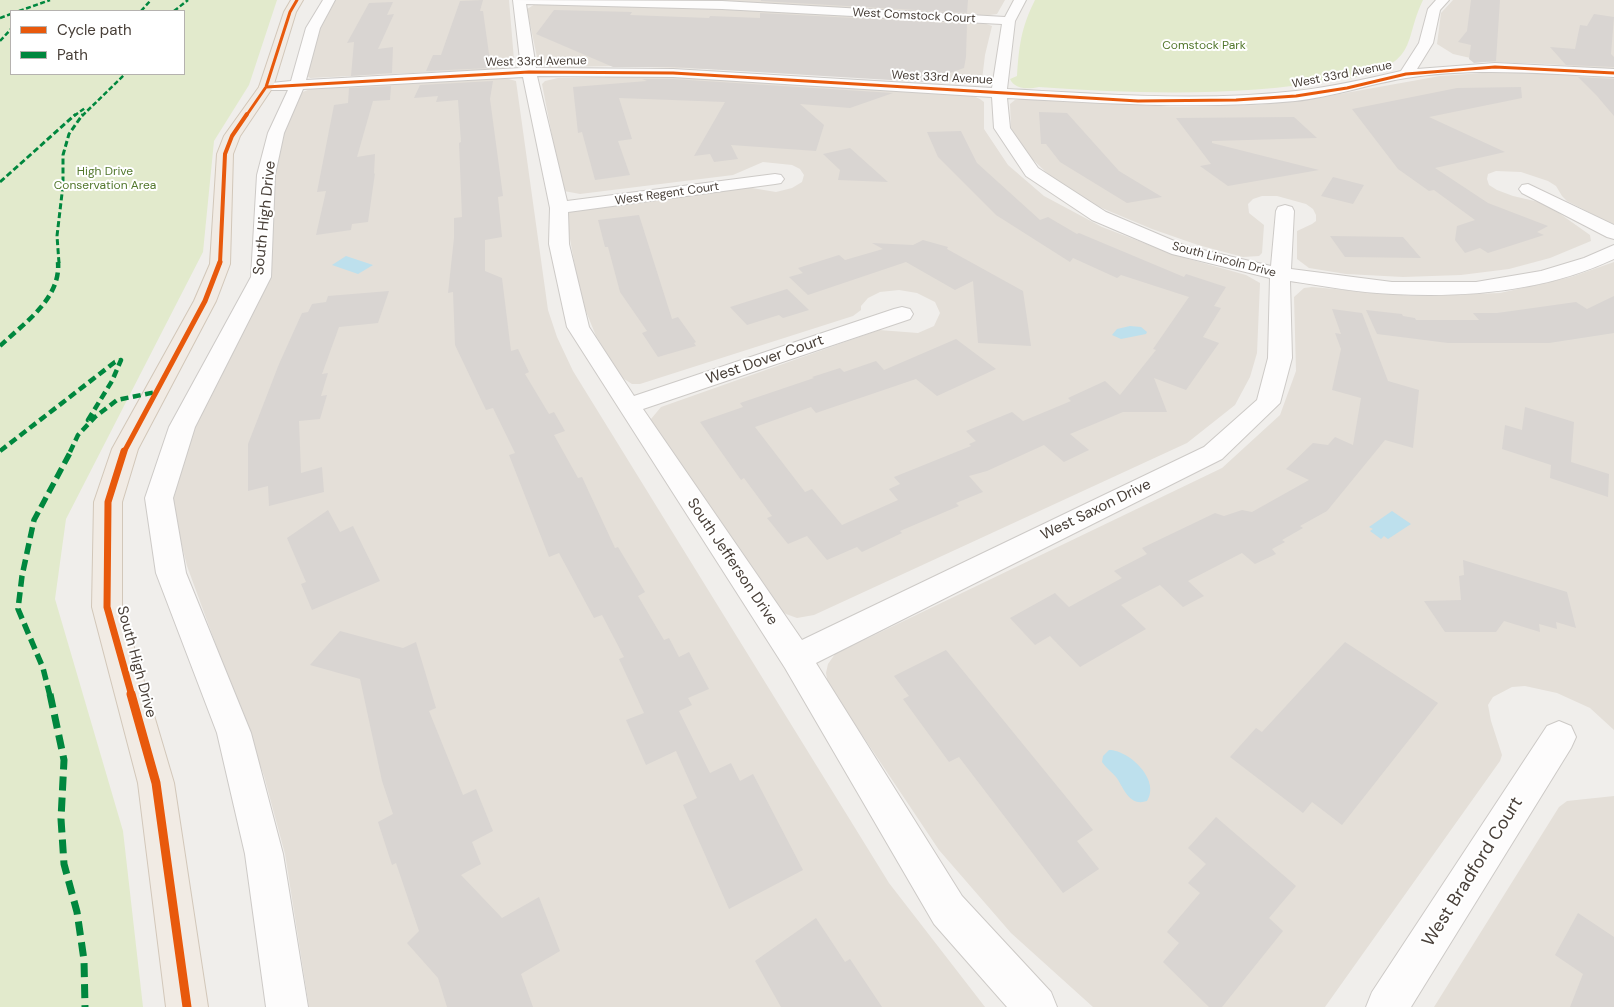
<!DOCTYPE html>
<style>
body{margin:0}
#map{position:relative;width:1614px;height:1007px;overflow:hidden;background:#f0eeeb;font-family:"DM Sans",sans-serif}
canvas{display:block}
.legend{position:absolute;left:10px;top:10px;width:175px;height:65px;box-sizing:border-box;background:#fff;border:1px solid #b5b2af;margin:0;padding:6px 9px;list-style:none;font-size:15px;color:#473e37}
.legend li{display:flex;align-items:center;gap:10px;height:25px}
.legend b{width:25px;border:1px solid #b5b2af}
</style>
<div id="map">
<canvas width="1614" height="1007"></canvas>
<ul class="legend">
<li><b style="height:6px;background:#e8590c"></b>Cycle path</li>
<li><b style="height:6px;background:#00873e"></b>Path</li>
</ul>
</div>
<script>
const ctx = document.querySelector('canvas').getContext('2d');
ctx.lineJoin = 'round';
function paint(path, color) { ctx.fillStyle = color; ctx.fill(path, 'evenodd'); }
function trace(path, color, width, dash) { ctx.strokeStyle = color; ctx.lineWidth = width; ctx.lineCap = dash ? 'butt' : 'round'; ctx.setLineDash(dash || []); ctx.stroke(path); }
function write(font, color, halo, rows, align = 'center') {
  ctx.font = font + ' "DM Sans",sans-serif'; ctx.lineWidth = 4; ctx.setLineDash([]); ctx.textBaseline = 'middle'; ctx.strokeStyle = halo; ctx.fillStyle = color; for (const [text, x, y, turn = 0] of rows) {
    ctx.save(); ctx.translate(x, y); ctx.rotate((+turn || 0) * Math.PI / 180); ctx.textAlign = isNaN(turn) ? turn : align; if (halo) ctx.strokeText(text, 0, 0); ctx.fillText(text, 0, 0); ctx.restore();
  }
}
const residential = new Path2D(`
 M334,0h175l5,60 -6,6 -14,3 -184,9 -3,-2 12,-50z
 M684,0h321l-8,14 -14,2z
 M1453,0h161v69l-68,-5 -58,-2 -35,-8 -16,-10 4,-31z
 M537,3l115,1 329,18 11,4 -7,29 -3,25 -10,4 -213,-13 -139,-5 -68,1 -12,-2 -2,-3 -11,-53z
 M1497,72h35l82,6v147l-47,-24 -5,-5 -6,-10 -8,-5 -27,-9 -25,-1 -8,3 -1,5 2,6 8,5 16,6 26,6 10,4 41,29 1,6 -41,17 -41,11 -48,6 -58,2 -57,-3 -37,-6 -12,-9v-28l15,-7 4,-3v-6l-3,-6 -7,-5 -29,-8h-15l-9,3 -5,5 1,9 15,12 -2,28 -3,3 -16,1 -45,-12 -46,-16 -55,-23 -47,-30 -26,-25 -13,-23 -1,-24 5,-4 8,-1 157,8 78,-2 54,-6 128,-23z
 M661,76l312,20 7,3 4,3v27l24,36 36,31 58,31 76,29 68,19 14,8 -3,70 -7,24 -15,28 -48,38 -373,172 -17,3 -11,-4 -10,-7 -124,-183 -1,-5 10,-12 218,-77 39,3 16,-7 6,-13 -5,-11 -18,-9 -18,-3 -19,2 -12,6 -7,8v4l-8,6 -213,68h-8l-11,-7 -25,-41 -15,-37 -14,-76v-8l3,-3 4,-3 172,-22 30,5 16,-4 10,-6 2,-7 -4,-6 -8,-4 -29,-3 -30,13 -153,19 -16,-3 -2,-4 -20,-103 3,-3 13,-3z
 M501,77l15,4 32,229 9,27 16,34 316,512 96,124h-676l-24,-153 -21,-78 -77,-210 -17,-68 3,-27 92,-188 8,-110 4,-25 23,-55 13,-5z
 M1614,262v468l-24,-22 -33,-15 -32,-7 -13,1 -19,10 -5,8 3,16 11,34 -2,6 -175,246h-232l-82,-74 -72,-83 -111,-166 -2,-11 2,-9 7,-10 387,-186 58,-53 16,-44 -2,-74 10,-9 8,-1 101,9 87,-3 71,-16z
 M1614,796v211h-180l125,-200 8,-6z`);
const green = new Path2D(`
 M0,0h277l-28,85 -35,56 -11,111 -137,267 -11,80 68,232 20,176h-143zM11,11h173v63h-173z
 M1035,0h388c-18,37 -6,59 -54,73 -10,3 -19,7 -30,6 -100,18 -199,15 -300,8 -10,2 -24,3 -29,-8l7,-3c2,-30 4,-48 18,-76z`);
const water = new Path2D(`
 M346,256l27,9 -15,9 -26,-9z
 M1130,326l11,1 6,5 -1,2 -25,5 -9,-4 5,-6z
 M1392,511l19,13 -23,15 -4,-3 -3,3 -11,-8 3,-2 -4,-2z
 M1109,750c20,0 52,30 38,51 -18,6 -23,-13 -31,-24 -4,-5 -10,-9 -14,-15l1,-6z`);
const building = new Path2D(`
 M483,0l-3,11h3l8,57 -65,3 7,-16h8l19,-54z
 M761,0h207l-1,13 -206,-12z
 M1471,0h29l-4,61 -22,2 -5,-4 2,-14 -13,-3 9,-11z
 M393,2l-6,13 7,-1 -16,35 15,-2 -1,26 -41,3 3,-34 -7,1 22,-40z
 M554,10l78,2 -2,3 79,3 1,-2 50,2v-5l207,11 -1,33 -2,11 -40,14 -251,-15h-60l-77,-33z
 M1594,14l20,3 -3,37 3,3v10l-48,-2 -16,-18 25,2 5,-24 7,1z
 M1578,77l36,2v37l-17,-20z
 M642,79h31l220,14 -43,15 -50,-4 24,21 -8,26 -85,-6 7,14 -24,3 -4,-8 -16,2 31,-54 -106,-4 13,41 -14,2 12,34 -35,5 -13,-48 -4,1 -5,-46 74,-6z
 M493,81l-3,18 13,97 -5,1 4,40 -17,3v31l17,7 9,73 7,-2 11,23 -4,2 24,40 5,-2 11,19 -11,4 24,43 4,-1 33,71 3,-1 27,45 -7,4 26,44 5,-2 10,19 10,-5 20,37 -21,9 4,7 -13,6 31,62 21,-10 9,18 13,-7 50,96 -74,39 -46,-104 14,-7 -21,-47 -30,14 -20,-45 18,-7 -25,-54 5,-2 -22,-42 -8,3 -35,-65 -10,4 -40,-102 6,-2 -22,-45 -7,2 -31,-65 -2,-53 -5,1 6,-55v-20l8,-1 -3,-74 2,-1 -3,-42 -22,2 2,-6 -24,2 6,-13z
 M391,86l-1,14 -17,1 -16,56 18,-3 -1,20 1,-1 -7,49 -16,2 -1,6 -35,5 10,-44 -9,1 17,-87 14,-2 1,-15z
 M1521,87l1,11 -93,19 76,35 -70,16 53,35 60,23 -11,6 7,3 -56,18 -8,-5 -15,5 -10,-13 2,-14 18,-6 -41,-30 -5,1 -31,-22 -46,-60 105,-21z
 M1039,112l28,1 52,58 43,26 -35,6 -67,-41 -14,-18h-5z
 M1294,117l23,21 -105,3v2l107,27 -91,16 -28,-20 11,-2 -35,-46z
 M961,131l16,32 63,57 8,-3 29,17 2,-1 105,44 2,-3 40,13 -12,19 7,2 -18,29 16,6 -33,47 -32,-12 13,34h-44l-53,22 19,16 -25,12 -20,-17 -57,26 -18,5 14,16 -27,11 3,3 -59,25 2,2 -40,19 -5,-5 -30,13 -20,-24 -19,8 -21,-26 5,-2 -28,-38 -3,2 -41,-58 43,-15 -3,-4 74,-25 -2,-1 28,-9 4,4 32,-11 8,9 72,-31 40,30 -59,27 -21,-17 -100,34 -5,-6 -56,20 50,65 7,-3 30,36 56,-25 -9,-11 11,-5 -6,-7 77,-31 -2,-2 7,-3 -10,-10 46,-19 11,9 48,-20 -3,-3 37,-17 15,14 36,-45 -3,-1 36,-52 -68,-22 -4,3 -44,-20 -3,4 -74,-47 -58,-58 -11,-25z
 M850,148l38,34 -50,-2 2,-10 -17,-16z
 M1333,177l31,8 -11,19 -32,-8z
 M639,215l33,104 6,-2 18,25 -2,1 2,3 -38,11 -16,-24 5,-2 -27,-39 -12,-45h-3l-7,-27z
 M1330,236l73,1 18,21 -76,-1z
 M923,240l25,7 -1,2 76,42 8,55 -53,-3 -5,-62 -18,9 -49,-28 -98,33 -19,-18 14,-4 -5,-5 41,-13 6,5 38,-11 -11,-6 41,2z
 M787,289l22,21 -26,8 -4,-3 -32,10 -17,-18z
 M389,291l-11,32 -39,4 -17,47 6,-1 -7,23 6,-1 -7,24 -21,2 2,52 21,-6 2,25 -55,14 -1,-20 -20,5v-47l31,-80 23,-51 6,-1 4,-8 14,-2 2,-6z
 M1614,296v37l-65,10h-101l-71,-9 -11,-24 36,4 1,2 12,2 1,2h63l-6,-7h24l79,-11 11,7z
 M1332,309l30,4 26,68 31,9 -6,58 -28,-8 -58,71 -27,15 3,2 -21,12 3,2 -13,7 4,5 -21,10 -13,-11 -54,28 16,15 -21,11 -23,-22 -39,20 25,24 -66,38 -30,-31 -15,9 -25,-27 45,-25 14,14 53,-29 -8,-7 33,-17 -5,-6 73,-35 9,3 18,-6 10,2 57,-32 -23,-11 27,-26 15,2 7,-8 18,8 8,-47 -29,-8 9,-41 -6,-16 6,1z
 M1525,407l49,15 -3,40 38,12 -1,23 -58,-19 1,-13 -49,-16 3,-24 17,5z
 M328,510l12,22 13,-6 27,55 -68,29 -11,-26 5,-2 -19,-44z
 M1463,560l104,32 9,36 -20,-6 1,7 -18,-5 1,8 -36,-11 -8,11h-51l-21,-31 37,-1 -2,-24 5,-1z
 M340,631l63,17 13,-6 20,66 -7,3 34,84 13,-6 17,42 -21,11 9,22 -20,11 41,43 37,-21 21,54 -39,23 12,33h-86l-9,-29 -31,-35 12,-12 -23,-68 -4,2 -14,-43 15,-8 -11,-33 -22,-102 -50,-14z
 M1345,642l93,61 -96,122 -30,-23 -9,11 -73,-56 26,-29 6,4z
 M946,650l147,180 -16,11 22,28 -36,24 -104,-136 -10,5 -46,-63 6,-3 -15,-20z
 M1216,817l80,69 -27,32 14,13 -61,76h-13l-46,-45 16,-19 -12,-11 33,-39 -12,-10 18,-19 -18,-16z
 M1578,913l36,24v70h-44l13,-33 -28,-19z
 M816,918l29,44 5,-3 32,48h-101l-26,-46z`);
const minor = new Path2D(`
 M323,0h12l-15,28 -14,52 215,-12 -8,-68 209,1 283,16 9,-17h12l-11,21 -8,68c96,5 193,13 289,2 36,-4 70,-12 105,-20l18,-28 9,-34 8,-9h13l-9,10 -7,33 -16,26 78,-6 119,6v8c-69,-3 -139,-10 -208,1 -37,6 -73,19 -111,23 -96,9 -192,2 -288,-3l3,30 28,40 68,44 80,34 85,20 5,-55 2,-4 7,-2 7,2 2,4 -3,58 101,13h84l65,-11 43,-13 30,-13v14c-68,32 -147,39 -221,35 -34,-1 -69,-8 -103,-13l2,77 -12,45 -58,56 -406,204 146,233 89,96 6,15h-50l-73,-83 -149,-256 -218,-341 -18,-83 1,-36 -27,-131 -220,12 -19,44 -9,42 -4,102 -76,150 -22,71 13,75 65,160 32,121 25,153h-42l-21,-153 -28,-121 -61,-160 -11,-75 24,-71 82,-150 6,-102 11,-42 20,-43h-27l-2,-3 2,-3 30,-3 15,-53zM526,4l196,5 280,15 -10,64 -319,-19 -137,-1zM537,76l136,1 319,20 2,31 32,48 66,44 80,34 98,24 -2,80 -11,42 -53,47 -402,193 -159,-231 267,-90 3,-5 -3,-5 -8,-2 -8,2 -260,87 -45,-69 -20,-83 -1,-32 207,-28 6,-1 3,-4 -3,-4 -6,-1 -208,27z
 M1528,184l86,41v14l-7,-2 -85,-44 -3,-4 3,-4z
 M1559,721l12,5 5,11 -5,11 -160,259h-45l6,-15 175,-266z`);
const major = new Path2D(`
 M291,0h12l-7,12 -23,75 -33,49 -7,18 -3,110 -14,37 -78,148 -16,53v105l52,176 34,224h-42l-28,-224 -46,-176 2,-105 18,-53 82,-148 16,-37 7,-110 7,-18 35,-49 25,-75z`);
const quietFar4 = new Path2D(`
 M19,11l31,-11
 M141,11l10,-11
 M174,11l14,-11
 M0,18l11,-4
 M0,41l11,-12
 M74,116l11,-8
 M82,116l43,-42`);
const quietFar3 = new Path2D(`
 M0,182l76,-68
 M59,263l-2,-27 6,-51v-30l6,-21 14,-20`);
const quietFar2 = new Path2D(`
 M0,346c24,-23 61,-47 58,-84
 M0,451l115,-89 6,-2 -9,21 -24,39 3,-1
 M70,452l8,-17 17,-18 22,-17 39,-8`);
const quietFar1 = new Path2D(`
 M50,696l-7,-28 -25,-59 4,-33 12,-56 37,-69`);
const quiet = new Path2D(`
 M50,694l14,66 -3,59 3,45 13,48 7,48 1,47`);
const cyclewayFar4 = new Path2D(`
 M266,87l263,-15 144,1 465,28 98,-1 60,-4 51,-8 59,-14 89,-7 119,6
 M246,116l20,-29 24,-75 7,-12`);
const cyclewayFar3 = new Path2D(`
 M220,263l5,-109 7,-18 15,-22`);
const cyclewayFar2 = new Path2D(`
 M124,452l81,-151 15,-39`);
const cyclewayFar1 = new Path2D(`
 M124,451l-16,51 -1,105 25,89`);
const cycleway = new Path2D(`
 M131,694l25,89 31,224`);
const farStreetnames = [
 ["West Comstock Court",914,16,3],
 ["West 33rd Avenue",536,62,-1],
 ["West 33rd Avenue",1342,75,-11],
 ["West 33rd Avenue",942,78,3],
 ["West Regent Court",667,194,-8],
 ["South Lincoln Drive",1224,260,15]
];
const farParknames = [
 ["Comstock Park",1204,46],
 ["High Drive",105,172],
 ["Conservation Area",105,186]
];
const streetNames = [
 ["South High Drive",265,218,-84],
 ["West Dover Court",765,360,-19],
 ["West Saxon Drive",1096,510,-26],
 ["South Jefferson Drive",732,562,56],
 ["South High Drive",136,662,75]
];
const nearStreetnames = [
 ["West Bradford Court",1473,872,-58]
];
paint(residential, '#e4dfd8');
paint(green, '#e2eacc');
paint(water, '#bde0ed');
paint(building, '#d9d5d2');
trace(minor, '#cdcac7', 2);
trace(major, '#d2c7b9', 2);
paint(minor, '#fdfcfc');
paint(major, '#f1ebe4');
trace(quietFar4, '#00873e', 2.5, [5, 2.5]);
trace(quietFar3, '#00873e', 3, [6, 3]);
trace(quietFar2, '#00873e', 4.5, [8, 4.5]);
trace(quietFar1, '#00873e', 5.5, [11, 5.5]);
trace(quiet, '#00873e', 7, [14, 7]);
trace(cyclewayFar4, '#e8590c', 3);
trace(cyclewayFar3, '#e8590c', 4);
trace(cyclewayFar2, '#e8590c', 5);
trace(cyclewayFar1, '#e8590c', 7);
trace(cycleway, '#e8590c', 9);
write('12px', '#473e37', '#fff', farStreetnames);
write('12px', '#52772c', '#fff', farParknames);
write('15px', '#473e37', '#fff', streetNames);
write('18px', '#473e37', '#fff', nearStreetnames);
</script>
